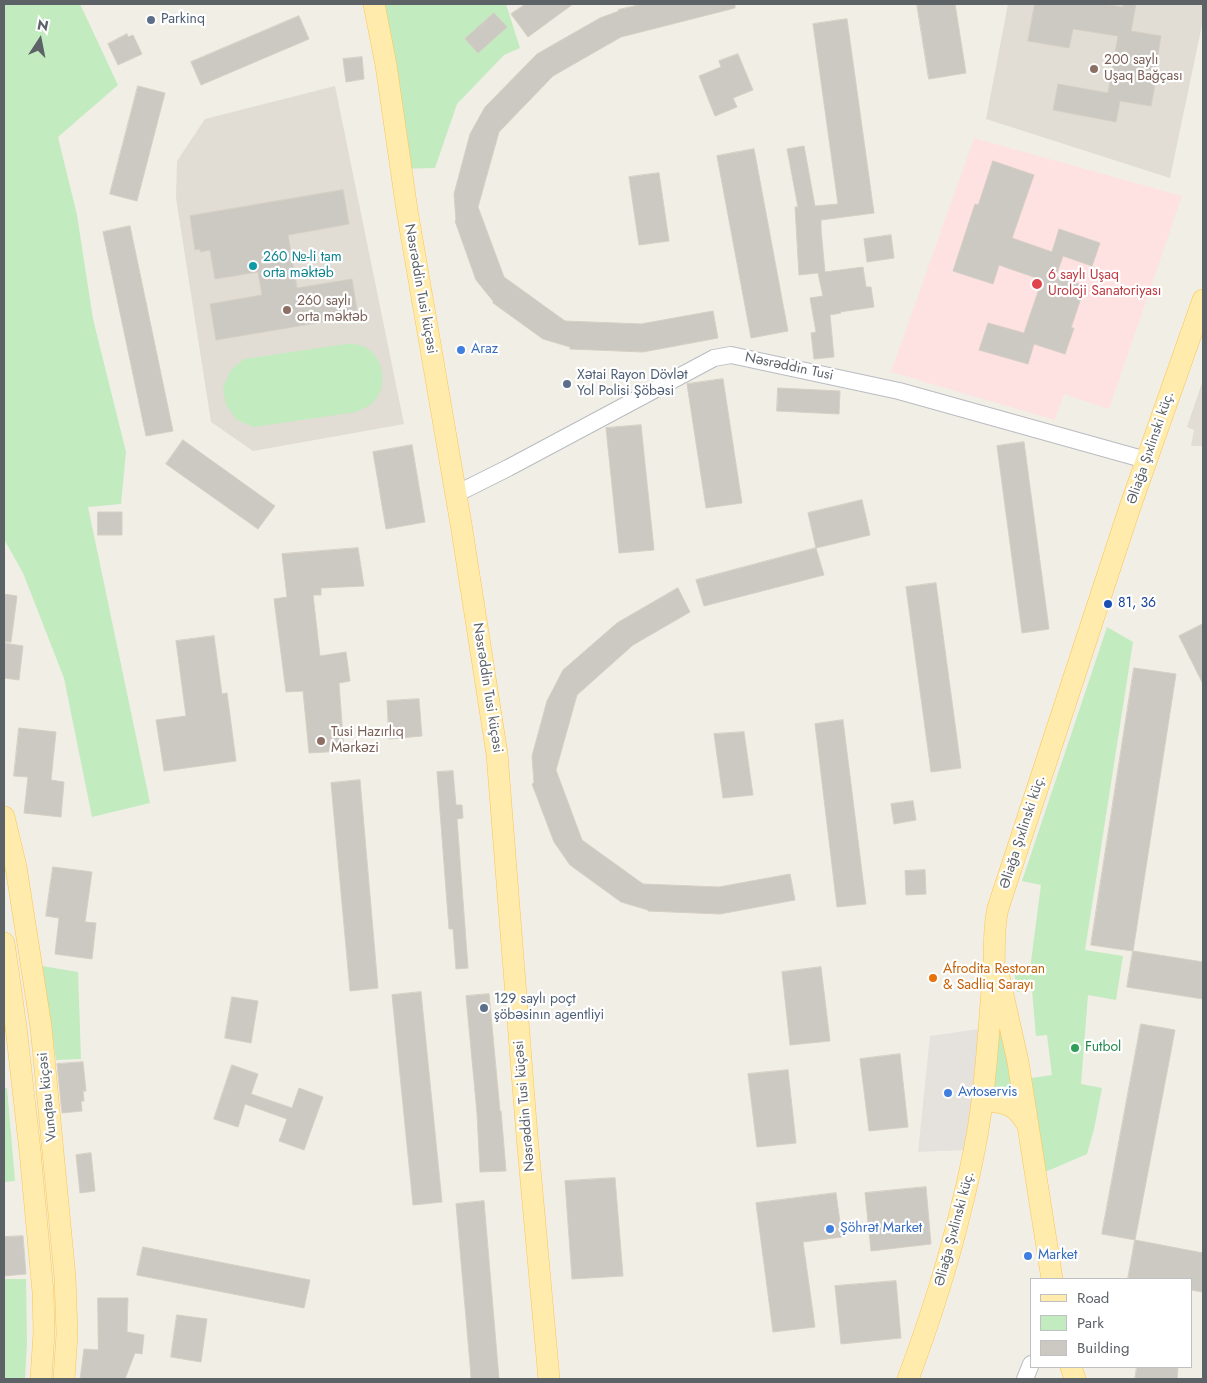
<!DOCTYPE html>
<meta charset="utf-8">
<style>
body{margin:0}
#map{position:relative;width:1207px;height:1383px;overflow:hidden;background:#f1eee5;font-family:Jost,sans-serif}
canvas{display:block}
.frame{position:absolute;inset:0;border:5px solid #5d6267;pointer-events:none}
.legend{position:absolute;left:1030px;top:1278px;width:162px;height:90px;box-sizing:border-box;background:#fff;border:1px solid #bec0c2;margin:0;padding:6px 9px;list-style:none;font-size:15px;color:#5d6267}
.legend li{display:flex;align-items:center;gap:10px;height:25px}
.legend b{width:25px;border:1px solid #bec0c2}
.north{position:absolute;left:15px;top:15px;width:50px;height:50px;-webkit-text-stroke:4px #fff;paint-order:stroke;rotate:11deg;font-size:14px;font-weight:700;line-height:20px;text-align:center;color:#5d6267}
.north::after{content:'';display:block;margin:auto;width:18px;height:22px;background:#5d6267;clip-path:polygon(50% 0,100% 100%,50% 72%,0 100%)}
</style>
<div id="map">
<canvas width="1207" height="1383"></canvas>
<div class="frame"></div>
<ul class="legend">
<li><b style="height:6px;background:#ffecac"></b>Road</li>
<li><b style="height:14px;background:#c2ebc0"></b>Park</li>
<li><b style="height:14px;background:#ccc8c2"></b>Building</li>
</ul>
<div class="north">N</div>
</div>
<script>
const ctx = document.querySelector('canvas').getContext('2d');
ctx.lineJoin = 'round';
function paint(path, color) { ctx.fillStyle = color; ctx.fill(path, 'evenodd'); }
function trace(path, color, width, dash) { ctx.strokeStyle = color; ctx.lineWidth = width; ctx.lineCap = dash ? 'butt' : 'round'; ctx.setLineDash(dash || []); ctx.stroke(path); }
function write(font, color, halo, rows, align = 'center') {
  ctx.font = font + ' Jost,sans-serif'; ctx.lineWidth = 4.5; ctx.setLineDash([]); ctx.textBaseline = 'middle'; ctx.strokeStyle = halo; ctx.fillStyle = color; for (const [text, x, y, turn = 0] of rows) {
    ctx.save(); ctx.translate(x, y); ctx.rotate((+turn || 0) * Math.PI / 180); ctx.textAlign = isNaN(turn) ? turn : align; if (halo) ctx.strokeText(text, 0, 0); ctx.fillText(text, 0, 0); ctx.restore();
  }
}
const industrial = new Path2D(`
 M979,1029l-13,121 -48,2 12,-116z`);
const education = new Path2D(`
 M1008,4h195v16l-33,158 -184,-59z
 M335,86l69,338 -151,27 -42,-29 -35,-224 1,-37 28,-42z
 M1203,380v66h-12l3,-16 -7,-3z`);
const medical = new Path2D(`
 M974,138l208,58 -73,213 -45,-15 -9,26 -164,-48z`);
const green = new Path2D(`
 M4,4h76l38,81 -60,52 19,78 16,104 33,133 -5,52 -33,3 62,296 -58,14 -28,-139 -41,-105 -19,-34z
 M373,4h133l14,44 -16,7 -47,49 -22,64 -35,1z
 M346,344c5,0 11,0 16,2 23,8 28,44 8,59 -4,3 -9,4 -14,7l-102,15 -17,-7 -11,-15 -3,-17 7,-17 14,-12z
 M1107,627l26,15 -48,308 38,6 -7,44 -28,-5 -7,89 21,4 -8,41 -7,25 -42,18 -14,-94 21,-3 -5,-40 -11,1 -4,-46 -15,2 -3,-22 16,-1 11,-84 -19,-4z
 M42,966l36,6 3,87 -25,1z
 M998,1006l21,93 -28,-9z
 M4,1088h3l8,93 -11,1z
 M4,1279h22l1,65 -2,35h-21z`);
const building = new Path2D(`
 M526,4h47l-45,33 -17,-23z
 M643,4h92v4l-114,29 -68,39 -54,56 -21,75 26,70 61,44 76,3 72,-13 5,27 -75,14 -73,-3v-2l-27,-8 -50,-36v-2l-17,-21 -21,-59 1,-1 -2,-26 16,-60 15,-27 52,-53 63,-36 19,-7 -1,-1z
 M917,4h38l11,69 -37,6z
 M1035,4h68l20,3v-3h13l-5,27 30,5 -7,43 2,1 -5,26 -31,-5 -4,21 -63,-12 5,-26 50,9 10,-57 -45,-7 -4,19 -41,-7z
 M494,13l13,14 -29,26 -13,-14z
 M299,16l10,23 -108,46 -10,-23z
 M847,19l27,194 -53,7v9l4,43 38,-5 3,20h5l3,20 -34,5 1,1 -11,2 4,42 -20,2 -3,-26 5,-1 -6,-34 13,-2 -5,-23 -19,2 -4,-68h3l-11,-58 17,-3 11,60 23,-2 -25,-180z
 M127,34l1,3 5,-2 9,19 -24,11 -10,-21z
 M738,54l15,36 -20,8 4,9 -22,9 -16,-40 22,-9 -2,-6z
 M362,57l2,22 -18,3 -3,-23z
 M138,86l27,7 -28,108 -27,-7z
 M754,149l34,182 -37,7 -34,-182z
 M993,161l41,14 -22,63 40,14 7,-23 41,14 -8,23 -29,-10 -7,20 29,10 -14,42h3l-9,26 -31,-10 -6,20 -49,-14 9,-27 36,10 18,-53 -43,-15 -6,19 -40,-13 22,-67 3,1z
 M659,173l10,68 -30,4 -10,-68z
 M343,190l6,34 -61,11 9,53 55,-9 6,37 -142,24 -6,-36 52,-9 -4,-23 -43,7 -5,-29 -10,2v-3l-5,1 -5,-34z
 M130,226l43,205 -27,5 -43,-204z
 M891,235l3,23 -27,4 -3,-23z
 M723,379l19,124 -36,5 -19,-124z
 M778,388l62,3 -1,23 -62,-3z
 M641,425l13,125 -35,3 -13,-125z
 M183,440l92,66 -17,23 -92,-65z
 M1024,442l25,187 -27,4 -25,-187z
 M412,445l13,77 -39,7 -13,-77z
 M862,500l8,35 -54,13 -8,-35z
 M98,512h24v23h-24z
 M358,548l6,38 -43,2v7h-8l7,61 26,-4 4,29 -11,2 5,68 -35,2 -6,-62 -17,1 -12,-93 13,-2 -5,-43z
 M816,548l8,27 -120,31 -8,-26z
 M936,583l25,185 -30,4 -25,-185z
 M678,588l12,24 -57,33 -56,50 -21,75 26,70 61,44 76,3 71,-13 5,26 -75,14 -72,-3v-1l-27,-8 -51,-37 -16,-23 -22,-58 2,-1 -2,-27 15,-55 16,-31 54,-47z
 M4,594l13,2 -6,46h-7z
 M1203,624v60l-24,-48z
 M214,636l8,58 5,-1 9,68 -72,10 -8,-51 30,-4 -10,-75z
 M4,643l19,3 -4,34 -15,-2z
 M1134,668l42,6 -43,277 -42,-6z
 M419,699l3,37 -33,3 -2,-38z
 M843,720l23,184 -29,3 -22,-183z
 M19,728l37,4 -5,48 13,2 -3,35 -37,-4 4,-36 -14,-1z
 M744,732l9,63 -30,3 -9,-64z
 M453,771l3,34h6l1,13 -6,1 11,149 -12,1 -3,-40h-4l-12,-157z
 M360,780l18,208 -28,3 -19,-208z
 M913,801l3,19 -22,4 -3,-20z
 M53,867l39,5 -7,50 11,1 -4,36 -37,-5 4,-36 -13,-2z
 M925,870l1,24 -20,1 -1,-24z
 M1133,951l70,11v37l-76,-12z
 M821,967l9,74 -40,4 -8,-73z
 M421,992l21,210 -29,3 -21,-210z
 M489,994l11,117h1l5,60 -26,1 -3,-59 -11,-117z
 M232,997l26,4 -7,42 -26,-5z
 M1141,1024l34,6 -40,210 -33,-6z
 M900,1054l8,73 -39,4 -9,-72z
 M83,1062l3,29h-3l1,10h-3l1,10 -20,2 -5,-49z
 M232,1065l26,9 -7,20 41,14 7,-20 24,9 -19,53 -25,-9 8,-22 -42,-15 -7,23 -24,-8z
 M788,1070l8,73 -39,4 -9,-73z
 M91,1153l4,38 -15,2 -4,-38z
 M615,1178l8,98 -51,3 -7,-98z
 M926,1187l5,57 -60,7 -6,-58z
 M836,1193l6,44 -39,5 12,85 -42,5 -17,-129z
 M484,1201l15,178h-28l-1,-15 -14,-160z
 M23,1236l3,38 -22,2v-39z
 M1135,1240l68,13v39l-12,-2v-11h-63z
 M143,1247l167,33 -6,28 -167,-33z
 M896,1281l5,57 -60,6 -6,-58z
 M98,1298h30l-1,34 17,3 -2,19 -7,-1 -10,26h-45l4,-30 14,1z
 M177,1315l30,4 -6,43 -30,-5z
 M1137,1367h41l-1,12h-42z`);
const minor = new Path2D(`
 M456,494l52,-26 206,-110 17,-3 168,36 247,69
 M1025,1379l6,-15`);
const major = new Path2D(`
 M374,4l12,61 21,145 54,314 36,230 30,382 22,243
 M4,817l12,50 25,160 24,250 2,57 -3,45
 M4,943l12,84 14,124 13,141 1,40 -3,47
 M999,977l19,85 34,217
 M983,1101c23,1 33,3 45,25
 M1071,1367l4,12
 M908,1379c21,-56 39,-112 53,-170 9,-36 17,-71 21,-108 6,-45 8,-91 12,-136 1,-21 -1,-35 4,-57l132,-401 73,-207`);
const markers = [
 [151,20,5,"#5c6f8a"],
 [1094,69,5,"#8d6e63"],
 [253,266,5,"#0f9aa8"],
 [1037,284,6,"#e0444e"],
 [287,310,5,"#8d6e63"],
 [461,350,5,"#3f7fe0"],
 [567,384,5,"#5c6f8a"],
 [1108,604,5,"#1a4fb4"],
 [321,741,5,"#8d6e63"],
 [933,978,5,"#e8710a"],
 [484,1008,5,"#5c6f8a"],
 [1075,1048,5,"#2e9e5b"],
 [948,1093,5,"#3f7fe0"],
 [830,1229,5,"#3f7fe0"],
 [1028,1256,5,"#3f7fe0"]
];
const serviceNames = [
 ["Parkinq",161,20],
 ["Xətai Rayon Dövlət",577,376],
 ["Yol Polisi Şöbəsi",577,392],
 ["129 saylı poçt",494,1000],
 ["şöbəsinın agentliyi",494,1016]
];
const educationNames = [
 ["200 saylı",1104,61],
 ["Uşaq Bağçası",1104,77],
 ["260 saylı",297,302],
 ["orta məktəb",297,318],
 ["Tusi Hazırlıq",331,733],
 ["Mərkəzi",331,749]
];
const cultureNames = [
 ["260 №-li tam",263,258],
 ["orta məktəb",263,274]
];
const healthNames = [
 ["6 saylı Uşaq",1048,276],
 ["Uroloji Sanatoriyası",1048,292]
];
const streetNames = [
 ["Nəsrəddin Tusi küçəsi",420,289,80],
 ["Nəsrəddin Tusi",789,367,12],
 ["Əliağa Şıxlinski küç.",1151,448,-71],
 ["Nəsrəddin Tusi küçəsi",487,688,81],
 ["Əliağa Şıxlinski küç.",1023,832,-72],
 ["Vunqtau küçəsi",48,1097,-96],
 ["Nəsrəddin Tusi küçəsi",525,1106,-95],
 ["Əliağa Şıxlinski küç.",955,1229,-75]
];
const shopNames = [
 ["Araz",471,350],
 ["Avtoservis",958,1093],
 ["Şöhrət Market",840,1229],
 ["Market",1038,1256]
];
const transitNames = [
 ["81, 36",1118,604]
];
const foodNames = [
 ["Afrodita Restoran",943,970],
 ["& Sadliq Sarayı",943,986]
];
const leisureNames = [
 ["Futbol",1085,1048]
];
paint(industrial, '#e5e1dd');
paint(education, '#e1ddd4');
paint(medical, '#fee2e1');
paint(green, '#c2ebc0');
paint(building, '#ccc8c2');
trace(building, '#d6cfc3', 1);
trace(minor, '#b8bcc0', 18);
trace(major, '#ffc350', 22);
trace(minor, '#fff', 16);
trace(major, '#ffecac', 21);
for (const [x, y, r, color] of markers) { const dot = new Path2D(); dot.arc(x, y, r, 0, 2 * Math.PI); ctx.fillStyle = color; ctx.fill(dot); trace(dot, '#fff', 2); }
write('14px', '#4e5e75', '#fff', serviceNames, 'left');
write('14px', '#785e54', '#fff', educationNames, 'left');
write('14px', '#0d838f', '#fff', cultureNames, 'left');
write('14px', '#be3a42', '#fff', healthNames, 'left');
write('14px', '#5d6267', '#fff', streetNames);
write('14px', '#366cbe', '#fff', shopNames, 'left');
write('14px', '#164399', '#fff', transitNames, 'left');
write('14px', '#c56008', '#fff', foodNames, 'left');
write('14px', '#27864d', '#fff', leisureNames, 'left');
</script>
